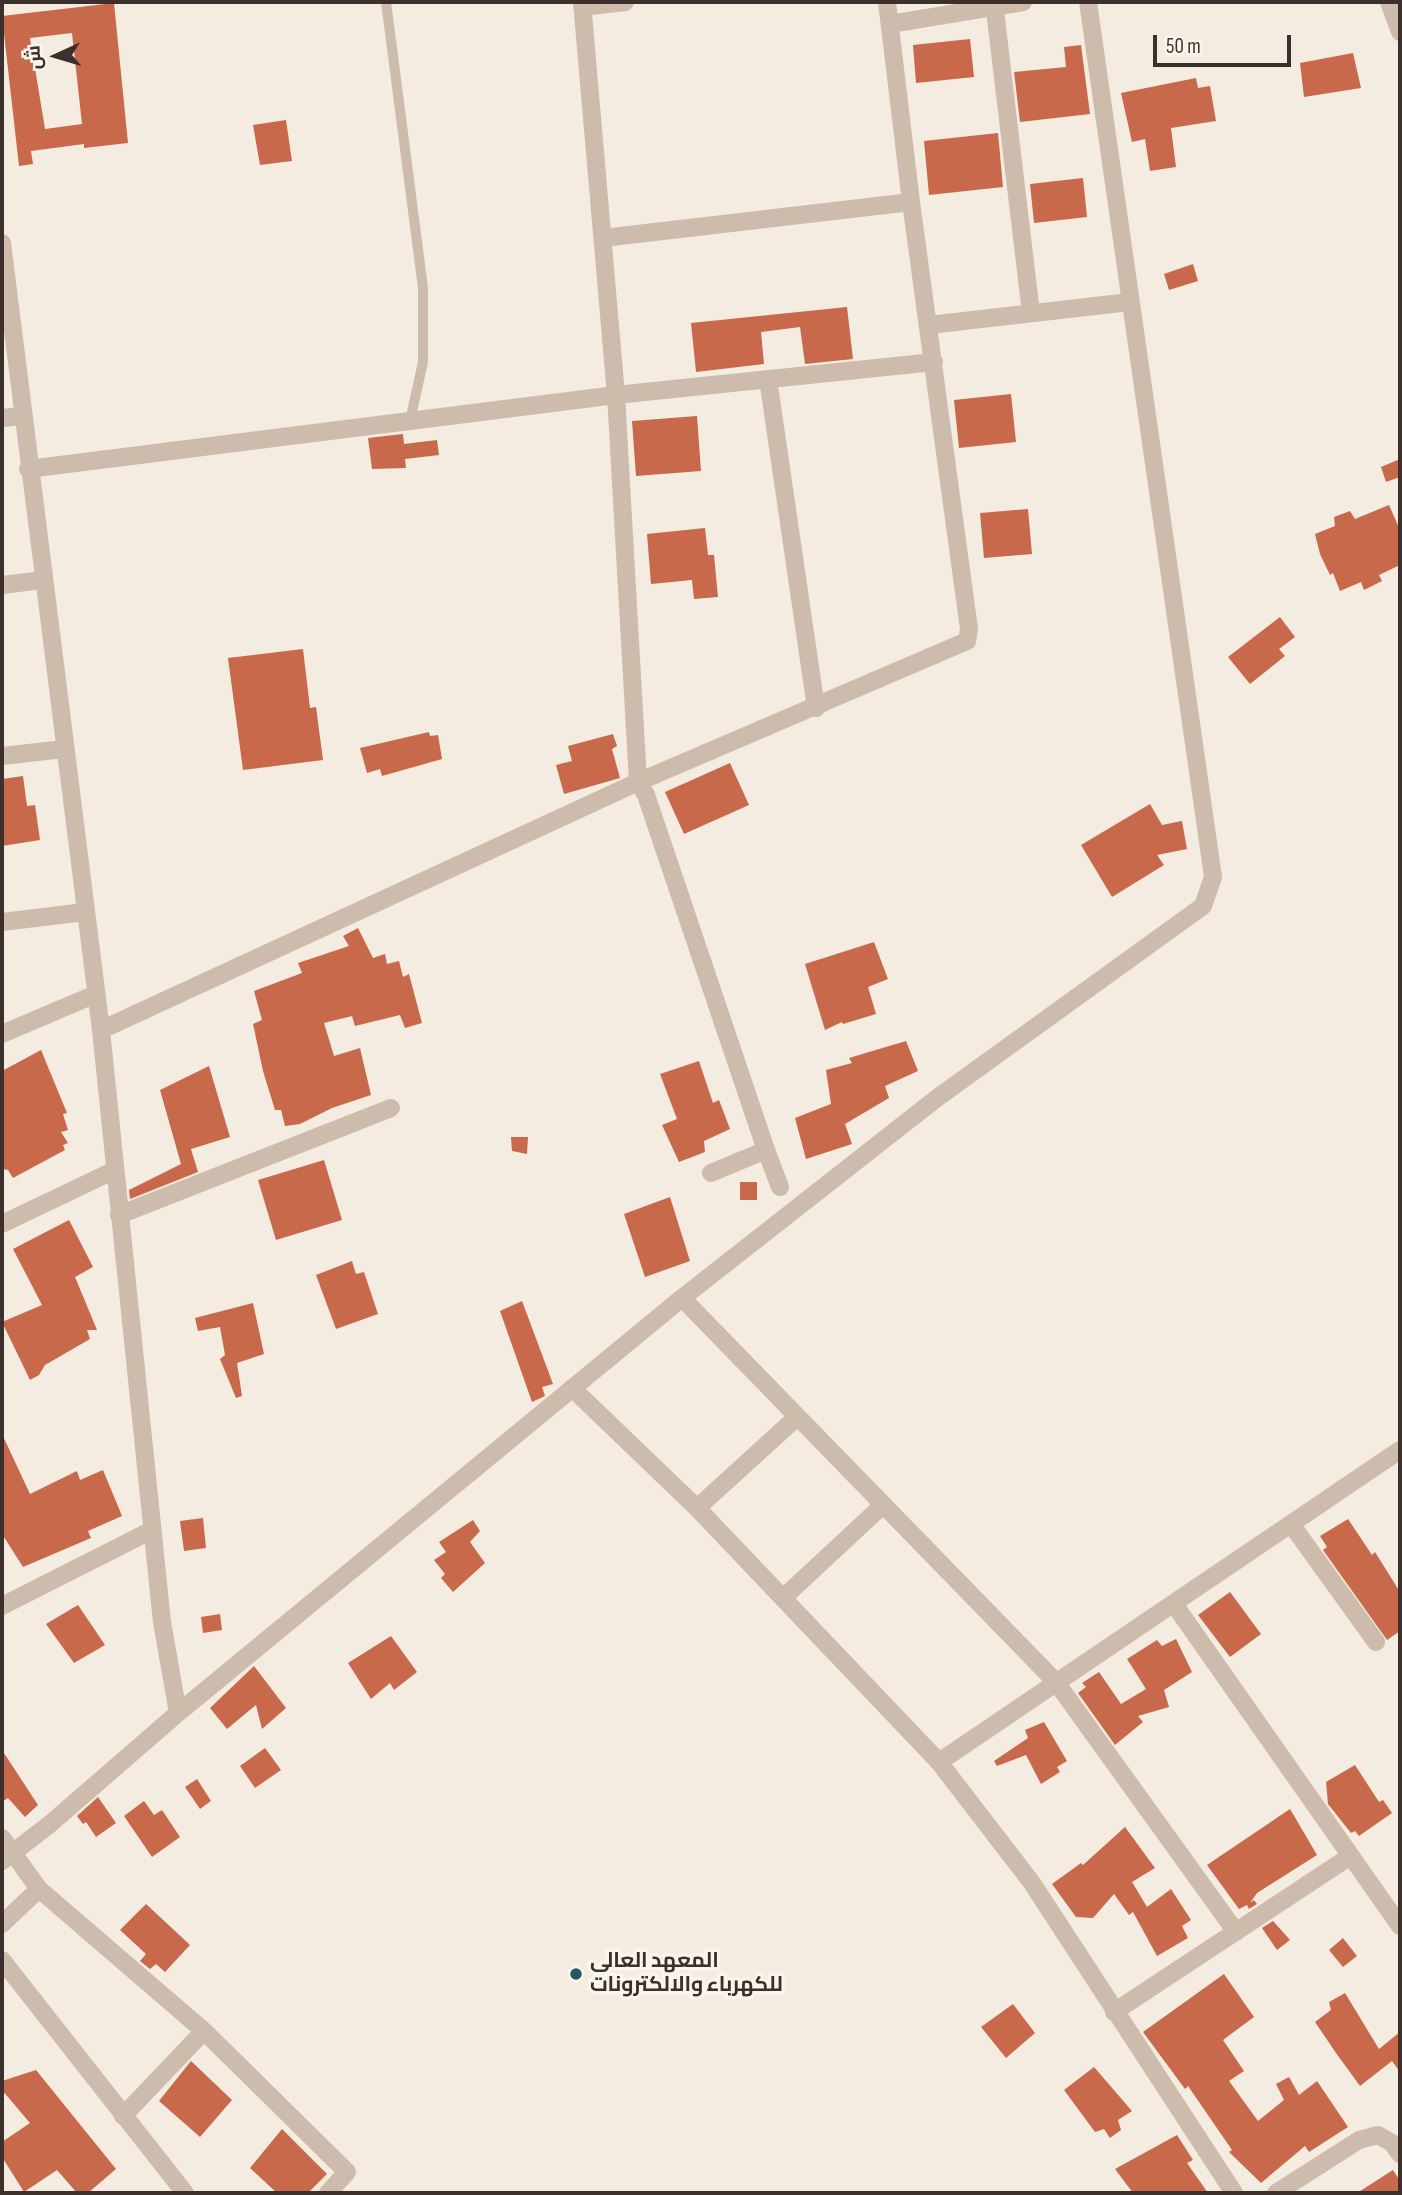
<!DOCTYPE html>
<meta charset="utf-8">
<style>
body{margin:0}
#map{position:relative;width:1402px;height:2195px;overflow:hidden;background:#f4ebe1;font-family:"Sofia Sans Condensed",Cairo,sans-serif}
canvas{display:block}
.frame{position:absolute;inset:0;border:4px solid #3b302b;pointer-events:none}
.north{position:absolute;left:21px;top:21px;width:70px;height:70px;-webkit-text-stroke:5px #fbf5ee;paint-order:stroke;rotate:266deg;font-size:19px;font-weight:700;line-height:28px;text-align:center;color:#3b302b}
.north::after{content:'';display:block;margin:auto;width:24px;height:32px;background:#3b302b;clip-path:polygon(50% 0,100% 100%,50% 72%,0 100%)}
.scale{position:absolute;left:1153px;top:35px;width:138px;height:32px;box-sizing:border-box;border:4px solid #3b302b;border-top:0;padding-left:9px;font-size:21px;line-height:24px;white-space:nowrap;color:#3b302b;-webkit-text-stroke:5px #fbf5ee;paint-order:stroke}
</style>
<div id="map">
<canvas width="1402" height="2195"></canvas>
<div class="frame"></div>
<div class="north">ش</div>
<div class="scale">50 m</div>
</div>
<script>
const ctx = document.querySelector('canvas').getContext('2d');
ctx.lineJoin = 'round';
function paint(path, color) { ctx.fillStyle = color; ctx.fill(path, 'evenodd'); }
function trace(path, color, width, dash) { ctx.strokeStyle = color; ctx.lineWidth = width; ctx.lineCap = dash ? 'butt' : 'round'; ctx.setLineDash(dash || []); ctx.stroke(path); }
function write(font, color, halo, rows, align = 'center') {
  ctx.font = font + ' "Sofia Sans Condensed",Cairo,sans-serif'; ctx.lineWidth = 7; ctx.setLineDash([]); ctx.textBaseline = 'middle'; ctx.strokeStyle = halo; ctx.fillStyle = color; for (const [text, x, y, turn = 0] of rows) {
    ctx.save(); ctx.translate(x, y); ctx.rotate((+turn || 0) * Math.PI / 180); ctx.textAlign = isNaN(turn) ? turn : align; if (halo) ctx.strokeText(text, 0, 0); ctx.fillText(text, 0, 0); ctx.restore();
  }
}
const building = new Path2D(`
 M114,3l14,140 -44,5v-4l-53,7 2,13 -14,2 -17,-150zM72,33l10,91 -37,5 -15,-91z
 M970,39l4,38 -58,6 -3,-38z
 M1081,45l9,69 -70,8 -6,-50 52,-5 -2,-20z
 M1353,53l8,35 -57,9 -4,-34z
 M1196,78l2,10 12,-2 6,35 -45,7 5,39 -26,4 -5,-32 -13,3 -11,-49z
 M286,120l6,41 -32,4 -7,-40z
 M998,133l5,54 -74,8 -5,-54z
 M1083,178l4,39 -53,6 -4,-39z
 M1193,264l5,17 -29,9 -5,-16z
 M847,307l6,52 -48,5 -5,-37 -39,5 3,32 -68,8 -5,-49z
 M1011,394l5,48 -57,6 -5,-48z
 M697,416l4,55 -65,5 -4,-55z
 M403,434l1,10 33,-4 2,15 -34,4 1,9 -34,1 -4,-31z
 M1400,459v18l-14,5 -5,-15z
 M1389,505l11,25v35l-21,10 3,6 -18,9 -3,-8 -21,9 -7,-18 -3,2 -10,-21 -5,-20 20,-8 -1,-9 16,-6 5,8z
 M1028,509l4,45 -48,4 -4,-45z
 M705,528l3,27h6l4,42 -24,2 -2,-19 -41,4 -4,-50z
 M1280,617l15,20 -16,12 6,7 -35,28 -22,-27z
 M303,649l7,59 6,-1 7,53 -80,10 -15,-112z
 M429,732l1,4 8,-1 4,24 -60,17 -2,-7 -13,4 -7,-25z
 M613,734l4,12 -5,3 8,29 -56,16 -8,-29 16,-4 -4,-15z
 M730,763l19,42 -65,29 -19,-42z
 M23,776l4,30 8,-1 5,35 -38,6v-67z
 M1150,804l12,21 20,-4 5,28 -30,6 7,10 -52,32 -31,-52z
 M358,928l15,30 12,-4 2,10 12,-3 4,16 6,-3 13,49 -17,5 -5,-13 -45,11 -3,-10 -28,7 10,33 26,-8 11,47 -39,13 -32,16 -15,2 -4,-16h-6l-12,-39 -10,-47 9,-4 -8,-29 48,-18 -4,-10 51,-17 -6,-10z
 M874,942l14,37 -20,8 8,27 -33,10 -1,-2 -17,8 -20,-66z
 M906,1041l12,30 -33,15 4,12 -44,26 7,20 -46,15 -11,-41 36,-14 -5,-34 26,-7 -3,-5z
 M41,1050l26,63 -4,1 5,16 -7,2 7,11 -5,2 2,5 -52,28 -5,-8 -6,-1v-98z
 M699,1061l14,42 6,-3 11,29 -26,12 1,11 -26,10 -17,-37 15,-6 -17,-45z
 M209,1066l21,71 -39,12 7,23 -68,27 -1,-9 52,-26 -21,-74z
 M511,1137h17l-1,17 -15,-3z
 M324,1160l18,60 -66,20 -18,-60z
 M740,1182h17v18h-17z
 M670,1197l20,64 -45,16 -21,-63z
 M69,1220l24,47 -18,10 22,53h-10l3,9 -45,26 -6,10 -9,5 -28,-58 40,-17 -29,-56z
 M352,1261l4,13 8,-2 14,42 -42,15 -20,-54z
 M522,1301l31,83 -11,3 3,9 -13,6 -32,-91z
 M253,1303l11,51 -27,9 5,33 -6,2 -16,-39 5,-4 -5,-28 -22,4 -3,-13z
 M2,1434l28,60 47,-23 3,9 23,-10 19,46 -34,15 3,7 -68,29 -21,-33z
 M203,1518l3,30 -22,3 -4,-30z
 M1348,1519l24,36 3,-3 25,40v39l-13,9 -64,-90 4,-3 -7,-11z
 M473,1520l7,11 -10,11 15,21 -32,29 -12,-14 4,-4 -11,-14 12,-8 -7,-10z
 M1230,1592l31,42 -31,23 -32,-42z
 M78,1605l27,40 -31,18 -28,-39z
 M220,1614l2,16 -19,3 -2,-16z
 M391,1636l26,36 -23,18 -4,-7 -19,16 -23,-36z
 M1176,1639l16,33 -28,18 5,17 -31,9 5,6 -28,23 -37,-52 8,-6 -4,-4 17,-11 22,32 25,-15 -19,-30 30,-19 5,6z
 M254,1666l32,42 -24,21 -6,-24 -29,24 -17,-21z
 M1044,1722l23,39 -10,6 3,5 -19,12 -15,-29 -29,11 -3,-5 34,-23 -3,-8z
 M265,1748l16,22 -26,18 -15,-22z
 M2,1750l36,55 -13,12 -17,-19 -6,4z
 M1355,1765l24,37 4,-2 9,13 -33,23 -4,-5 -4,2 -23,-29 -2,-22z
 M197,1779l14,22 -11,8 -15,-22z
 M98,1797l18,26 -20,14 -10,-15 -3,2 -6,-8z
 M144,1801l10,14 8,-5 18,27 -28,20 -28,-41z
 M1290,1809l27,46 -60,38 -7,10 4,-3 3,4 -8,5 -2,-4 -8,4 -32,-44z
 M1125,1827l30,41 -23,14 15,25 24,-18 20,31 -9,6 6,12 -31,18 -24,-44 -4,3 -15,-21 -21,24 -17,-1 -24,-33 29,-21 2,2z
 M146,1904l44,41 -25,27 -9,-8 -6,5 -10,-8 6,-7 -26,-24z
 M1273,1921l17,19 -13,10 -15,-22z
 M1343,1938l14,18 -14,11 -14,-17z
 M1224,1974l30,43 -31,23 21,31 -15,10 29,40 26,-21 -8,-16 13,-7 10,18 18,-14 31,46 -39,25 -4,-6 -44,37 -32,-31 3,-2 -44,-64 -3,3 -42,-57z
 M1345,1993l34,56 21,-17v40l-8,-11 -32,25 -24,-33 -21,-31 16,-12 -2,-8z
 M1013,2004l22,29 -29,25 -25,-31z
 M191,2061l41,39 -32,37 -41,-36z
 M1094,2067l38,44 -14,9 3,10 -11,8 -6,-9 -9,3 -31,-42z
 M36,2070l80,99 -28,24h-11l-20,-23 -33,22 -22,-35v-15l28,-19 -28,-33v-9z
 M282,2129l45,45 -19,19h-31l-27,-25z
 M1177,2135l16,25 -6,3 21,30h-75l-18,-24z
 M1393,2170l7,11v12h-43z`);
const service = new Path2D(`
 M386,2l37,286v74l-13,59`);
const minor = new Path2D(`
 M582,2l34,393 22,387 8,13 120,355 -55,23
 M887,2l24,200
 M994,2l37,311
 M1389,2l11,30
 M582,7l43,-5
 M890,24l133,-22
 M2,243l99,787 61,592 16,91
 M929,325l201,-23
 M768,379l48,329
 M2,418l20,-2
 M28,469l588,-74 318,-33
 M2,585l41,-5
 M2,756l62,-7
 M2,922l83,-10
 M101,1030l537,-248 329,-141 2,-12 -58,-427 -308,36
 M2,1034l94,-40
 M766,1150l14,37
 M119,1215l272,-107
 M2,1224l113,-54
 M682,1298l374,384 180,250
 M572,1388l125,120 242,254 93,121 202,310
 M697,1508l100,-91
 M1291,1524l85,118
 M783,1598l100,-93
 M1174,1604l226,322
 M2,1606l150,-76
 M939,1762l461,-312
 M2,1838l37,51 165,142 143,141 -19,21
 M2,1861l48,-37 128,-111 504,-415 255,-200 266,-192 10,-29 -125,-875
 M2,1924l37,-35
 M2,1960l183,233
 M1114,2012l235,-155
 M123,2116l81,-85
 M1276,2193l83,-53 19,-5 14,8 8,11`);
const markers = [
 [576,1974,7,"#1f5a5e"]
];
const poiNames = [
 ["المعهد العالي",590,1962],
 ["للكهرباء والالكترونات",590,1986]
];
paint(building, '#c8694b');
trace(service, '#cdbbac', 10);
trace(minor, '#cdbbac', 18);
for (const [x, y, r, color] of markers) { const dot = new Path2D(); dot.arc(x, y, r, 0, 2 * Math.PI); ctx.fillStyle = color; ctx.fill(dot); trace(dot, '#fbf5ee', 2.5); }
write('bold 21px', '#3b302b', '#fbf5ee', poiNames, 'left');
</script>
